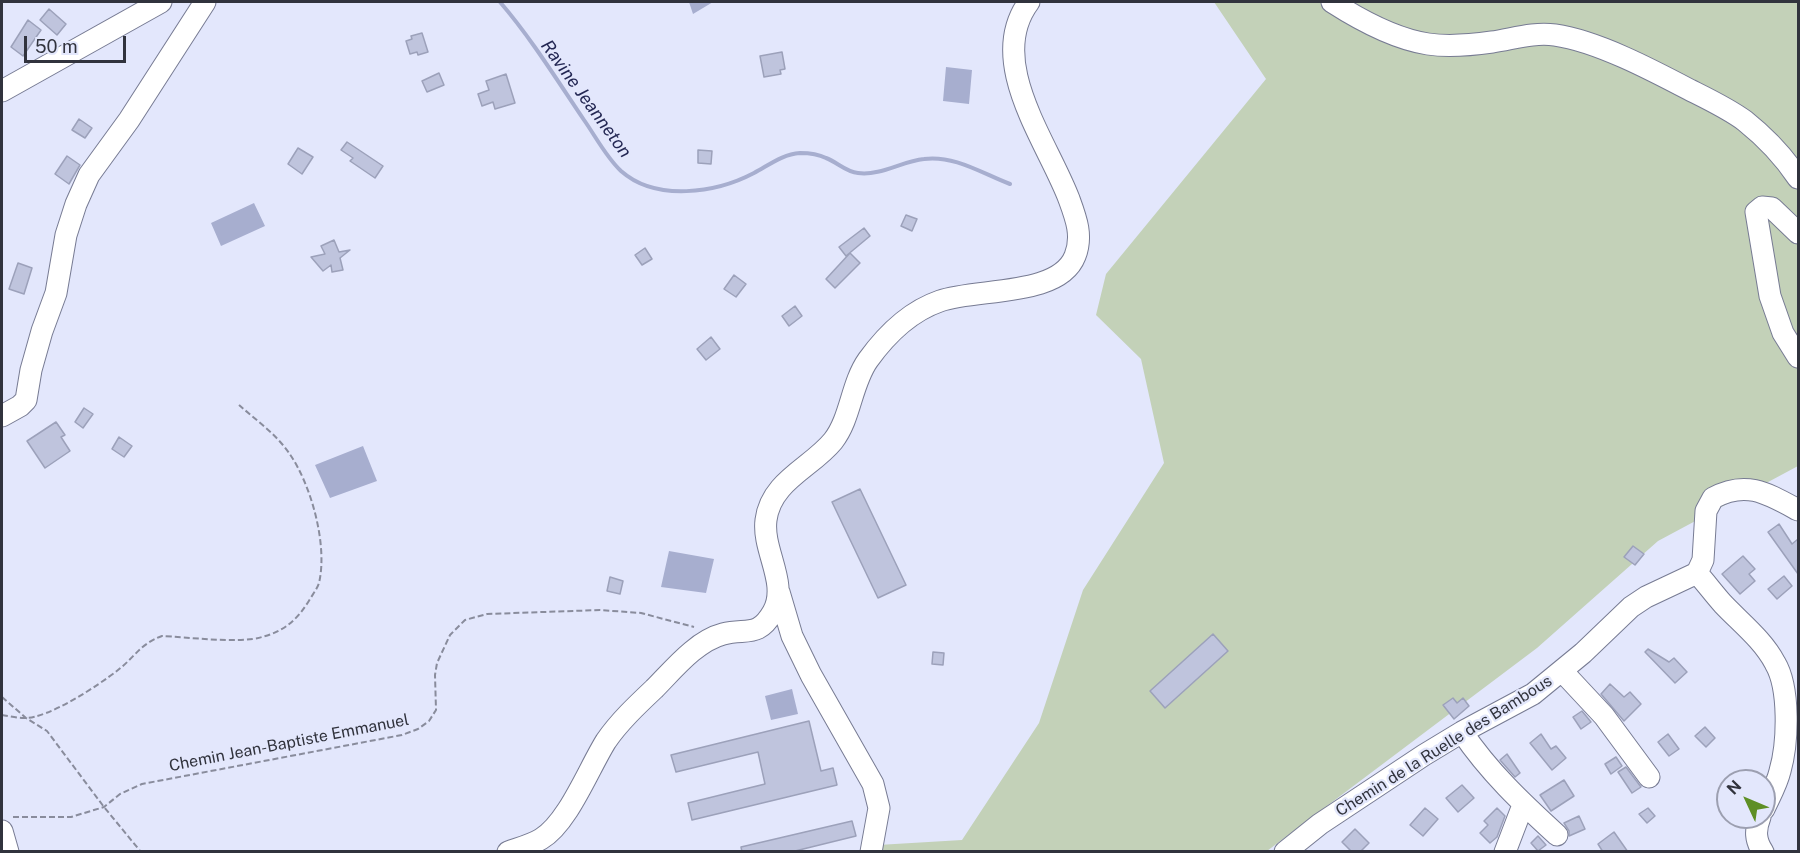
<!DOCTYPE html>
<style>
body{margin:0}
#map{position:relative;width:1800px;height:853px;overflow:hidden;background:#e3e7fc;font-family:"Public Sans",sans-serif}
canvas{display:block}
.frame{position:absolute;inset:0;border:3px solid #31333d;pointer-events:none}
.north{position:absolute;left:1716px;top:769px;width:60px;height:60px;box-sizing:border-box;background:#e3e7fc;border:2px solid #9c9fb0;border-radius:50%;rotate:314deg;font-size:16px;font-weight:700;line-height:24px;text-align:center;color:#31333d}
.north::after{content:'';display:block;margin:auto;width:21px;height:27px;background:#5e8f25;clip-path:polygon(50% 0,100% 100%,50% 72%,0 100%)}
.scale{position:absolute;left:24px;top:36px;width:102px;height:27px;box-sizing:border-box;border:3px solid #31333d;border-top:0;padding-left:8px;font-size:18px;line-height:21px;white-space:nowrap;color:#31333d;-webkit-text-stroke:4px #e3e7fc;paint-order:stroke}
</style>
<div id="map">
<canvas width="1800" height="853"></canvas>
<div class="frame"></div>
<div class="north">N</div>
<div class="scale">50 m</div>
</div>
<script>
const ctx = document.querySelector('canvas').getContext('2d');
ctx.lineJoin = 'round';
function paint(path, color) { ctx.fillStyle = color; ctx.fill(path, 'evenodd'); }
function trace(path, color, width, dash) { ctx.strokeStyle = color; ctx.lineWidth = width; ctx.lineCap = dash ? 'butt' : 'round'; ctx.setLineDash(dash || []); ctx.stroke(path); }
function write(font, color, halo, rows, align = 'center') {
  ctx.font = font + ' "Public Sans",sans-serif'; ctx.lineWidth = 4.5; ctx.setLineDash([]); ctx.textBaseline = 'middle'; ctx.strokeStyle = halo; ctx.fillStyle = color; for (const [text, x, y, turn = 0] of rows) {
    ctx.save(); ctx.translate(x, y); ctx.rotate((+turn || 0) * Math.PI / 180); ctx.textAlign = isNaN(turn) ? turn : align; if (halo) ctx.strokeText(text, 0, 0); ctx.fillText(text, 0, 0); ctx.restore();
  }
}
const green = new Path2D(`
 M1214,2h584v464l-140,75 -121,107 -270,203 -399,1 10,-7 84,-5 77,-117 44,-133 81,-127 -23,-104 -45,-44 10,-41 160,-195z`);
const water = new Path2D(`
 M689,2h24l-20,12z
 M946,67l26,3 -3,34 -26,-3z
 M254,203l11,23 -44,20 -10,-23z
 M363,446l14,35 -47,17 -15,-33z
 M669,551l45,8 -8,34 -45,-6z
 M792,689l6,25 -27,6 -6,-24z`);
const stream = new Path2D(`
 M500,2c31,36 57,78 84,118 12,17 22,37 37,51 35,31 95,22 133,2 15,-8 29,-19 46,-20 8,0 18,1 26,5 11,4 20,14 32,15 23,3 44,-12 66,-14 31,-4 59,15 86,25`);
const building = new Path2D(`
 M49,9l17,15 -9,11 -17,-15z
 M28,20l13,10 -18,26 -12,-9z
 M422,33l6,19 -10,3 -1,-3 -7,2 -4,-13 6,-2 -1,-3z
 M782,52l3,17 -5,1 1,4 -17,3 -4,-21z
 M439,73l5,12 -17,7 -5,-11z
 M506,74l9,29 -20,6 -2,-7 -11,4 -4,-12 11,-4 -3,-9z
 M79,119l13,9 -7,10 -13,-8z
 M347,142l36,24 -8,12 -25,-17 3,-3 -12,-8z
 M298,148l15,9 -11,17 -14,-10z
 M698,150l14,1 -1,13 -13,-1z
 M67,156l13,9 -11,19 -14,-10z
 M906,215l11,4 -5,12 -11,-5z
 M864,228l6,8 -24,20 -7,-9z
 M334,240l5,12 11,-2 -10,8 3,12 -11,2 -1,-7 -8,6 -12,-14 14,-3 -4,-8z
 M645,248l7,11 -10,6 -7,-10z
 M850,253l10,10 -25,25 -9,-9z
 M18,263l14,5 -8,26 -15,-5z
 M734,275l12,9 -10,13 -12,-8z
 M795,306l7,10 -13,10 -7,-10z
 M711,337l9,12 -14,11 -9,-11z
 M84,408l9,6 -10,14 -8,-6z
 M56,422l9,13 -4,2 9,14 -25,17 -18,-27z
 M119,437l13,9 -8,11 -12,-8z
 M860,489l46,96 -28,13 -46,-96z
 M1779,524l13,20 6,-5v35l-30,-42z
 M1633,546l11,8 -9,11 -11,-8z
 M1743,556l12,13 -6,5 6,7 -15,13 -18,-20z
 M1784,576l8,10 -15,13 -9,-10z
 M610,577l13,4 -3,13 -13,-3z
 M1213,634l15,17 -63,57 -15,-17z
 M1648,649l21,13 5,-4 13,14 -12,11 -30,-31z
 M933,652l11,1 -1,12 -11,-1z
 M1610,684l14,13 6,-5 11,12 -17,17 -23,-27z
 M1453,698l4,5 6,-5 6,8 -15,13 -11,-14z
 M1582,711l9,11 -10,7 -8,-12z
 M809,721l12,50 12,-3 4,17 -145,35 -4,-17 77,-19 -7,-32 -82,20 -5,-17z
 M1705,727l10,11 -9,9 -11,-11z
 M1541,734l10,15 5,-3 10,12 -14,12 -22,-27z
 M1668,734l11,15 -10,7 -11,-14z
 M1507,754l13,19 -5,4 -15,-17z
 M1616,757l6,9 -11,8 -6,-10z
 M1626,767l15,20 -9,6 -14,-21z
 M1564,780l10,16 -23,15 -11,-16z
 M1462,785l12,13 -16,14 -12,-14z
 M1425,808l13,11 -15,17 -13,-11z
 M1497,808l8,8 -8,21 -7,6 -10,-10 8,-8 -4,-4z
 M1648,808l7,8 -8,7 -8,-9z
 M1579,816l6,13 -16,7v-5l-5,-8z
 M852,821l4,15 -65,16h-49l-1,-5z
 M1355,829l14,14 -9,9h-8l-10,-10z
 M1614,832l14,20h-25l-5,-8z
 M1538,836l8,9 -8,6 -7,-8z`);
const path = new Path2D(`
 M2,697l24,21 21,13 57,76 37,45
 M2,715c7,1 15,3 22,3 24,1 75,-33 94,-48 17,-13 22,-26 44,-34 25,1 77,8 100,1 23,-6 36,-18 48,-38 3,-5 7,-10 9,-16 9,-38 -8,-99 -30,-130 -13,-19 -33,-33 -50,-48
 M13,817h58l33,-10 16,-13 22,-10 260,-49 16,-6 11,-8 7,-11 -1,-35 2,-12 13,-28 15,-15 22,-6 113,-4 41,3 53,14`);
const minor = new Path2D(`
 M1332,2c28,18 63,37 96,42 21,3 43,1 64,-2 21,-3 41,-10 63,-7 42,6 97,35 135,55 18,9 39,19 55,31 20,16 39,36 53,57
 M2,91l159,-89
 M1798,233l-26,-25 -10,-1 -6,5 14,84 13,37 15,24
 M2,416l18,-10 6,-6 5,-30 11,-39 14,-38 10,-58 10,-31 13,-29 40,-55 76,-118
 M1697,573c9,10 17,21 26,31 18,19 40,36 52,59 15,25 13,80 5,108 -3,13 -10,25 -16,38
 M779,592l13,44 19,39 62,109 6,24 -8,44
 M1562,671l42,45 45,61
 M1462,732c27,40 60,71 95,103
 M1760,817c-5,13 -5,23 3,35
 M2,831l6,21
 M508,852c11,-4 23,-7 33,-13 27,-16 48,-71 65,-98 13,-19 31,-36 48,-52 19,-19 42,-48 69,-55 24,-6 35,4 50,-22 16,-29 -11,-61 -7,-92 5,-39 45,-52 67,-79 18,-23 18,-57 35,-81 18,-25 43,-49 72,-59 37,-13 119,-4 135,-45 8,-20 1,-38 -6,-57 -22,-58 -84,-138 -40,-197
 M1285,852l35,-28 104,-69 38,-23 71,-38 50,-41 48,-46 15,-10 51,-24 6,-13 3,-49 7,-13c33,-18 54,-5 85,12
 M1505,852l18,-47`);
const streetNames = [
 ["Chemin Jean-Baptiste Emmanuel",289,743,-11],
 ["Chemin de la Ruelle des Bambous",1444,746,-32]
];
const waterNames = [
 ["Ravine Jeanneton",586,99,54]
];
paint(green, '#c3d1b8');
paint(water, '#a7aecf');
trace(stream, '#a7aecf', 4);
paint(building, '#bfc4dd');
trace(building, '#9ca1ba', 1.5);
trace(minor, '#777b93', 23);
trace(path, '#898c9c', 2, [6, 3]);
trace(minor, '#fff', 21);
write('16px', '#31333d', '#e3e7fc', streetNames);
write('italic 18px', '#242854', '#e3e7fc', waterNames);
</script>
